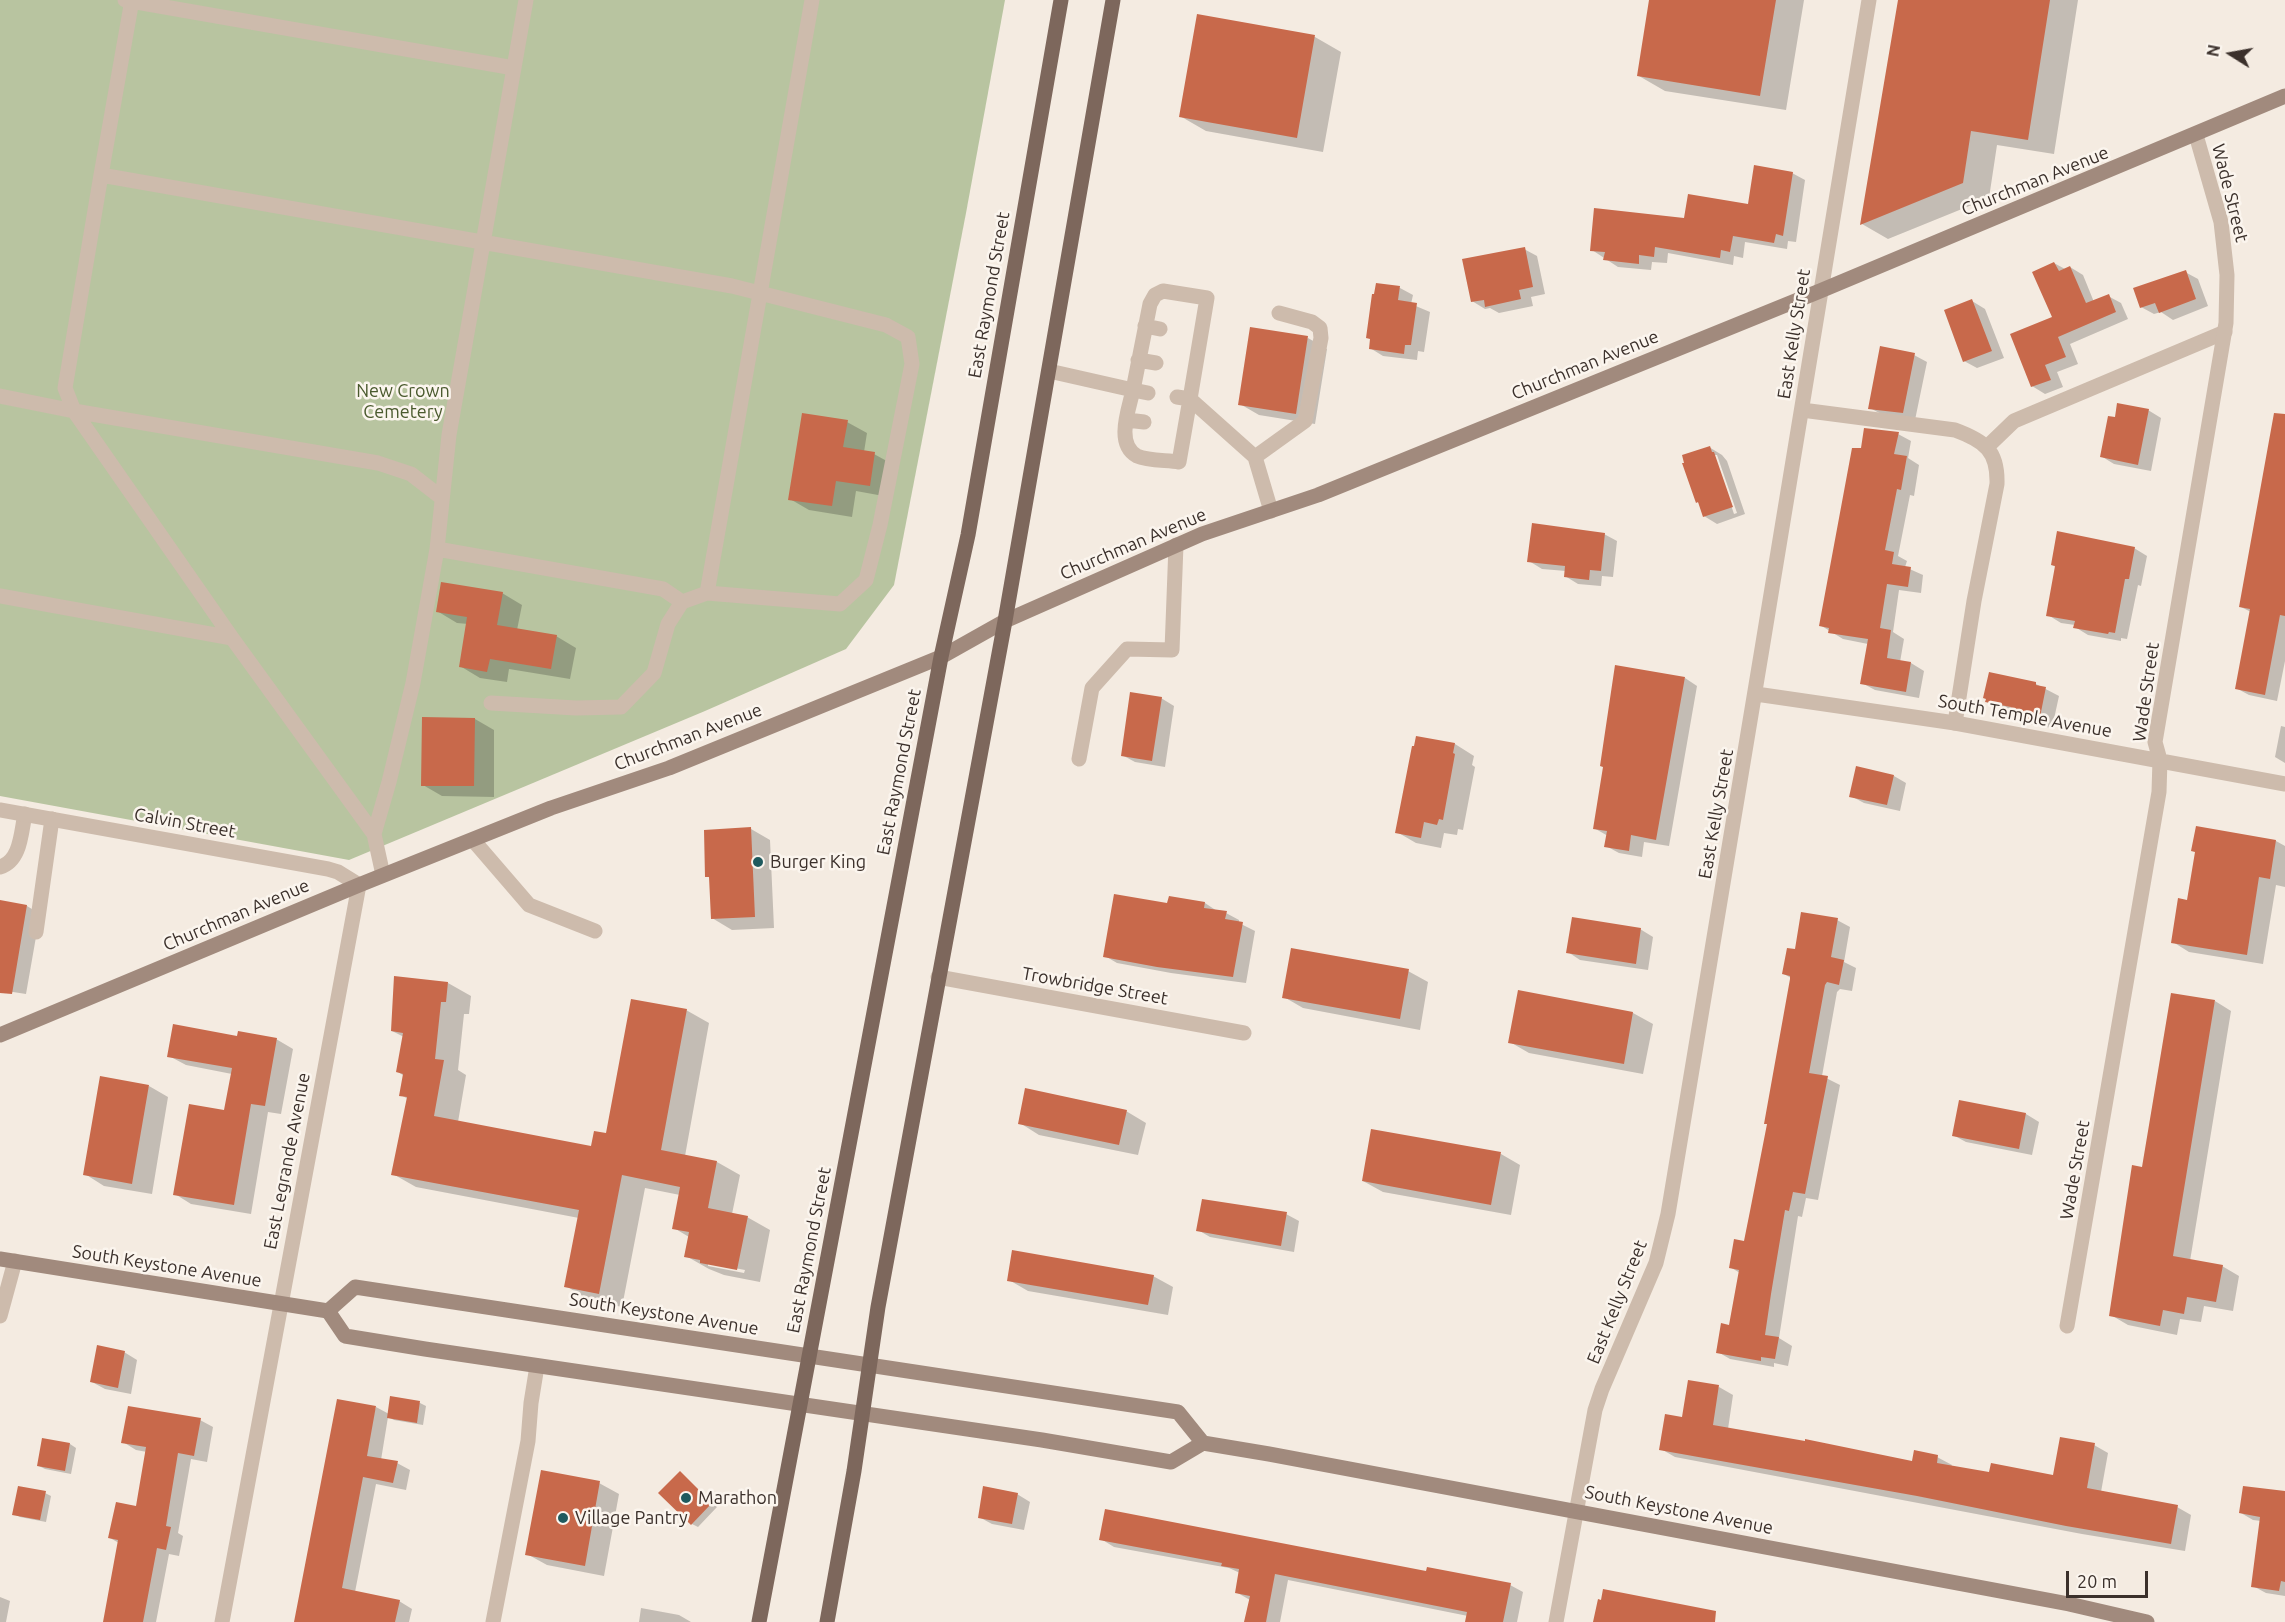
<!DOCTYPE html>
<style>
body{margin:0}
#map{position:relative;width:2285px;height:1622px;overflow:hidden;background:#f4ebe1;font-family:Ubuntu,sans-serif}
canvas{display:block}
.north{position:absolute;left:2201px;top:24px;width:60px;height:60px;-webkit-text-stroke:4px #fbf5ee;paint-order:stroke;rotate:281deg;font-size:16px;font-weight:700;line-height:24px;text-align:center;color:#3b302b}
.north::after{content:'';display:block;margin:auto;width:21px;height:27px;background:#3b302b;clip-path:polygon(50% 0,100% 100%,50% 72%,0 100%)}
.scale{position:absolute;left:2066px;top:1571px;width:82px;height:27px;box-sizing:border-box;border:3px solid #3b302b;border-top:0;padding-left:8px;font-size:18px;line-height:21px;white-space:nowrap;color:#3b302b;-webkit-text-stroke:4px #fbf5ee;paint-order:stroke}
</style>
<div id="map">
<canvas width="2285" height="1622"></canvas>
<div class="north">N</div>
<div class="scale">20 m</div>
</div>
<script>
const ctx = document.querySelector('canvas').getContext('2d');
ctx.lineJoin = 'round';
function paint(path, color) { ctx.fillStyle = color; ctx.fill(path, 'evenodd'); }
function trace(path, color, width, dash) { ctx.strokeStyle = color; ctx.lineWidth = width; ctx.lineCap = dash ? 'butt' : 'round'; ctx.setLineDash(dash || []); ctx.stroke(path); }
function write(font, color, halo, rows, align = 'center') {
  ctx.font = font + ' Ubuntu,sans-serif'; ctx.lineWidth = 5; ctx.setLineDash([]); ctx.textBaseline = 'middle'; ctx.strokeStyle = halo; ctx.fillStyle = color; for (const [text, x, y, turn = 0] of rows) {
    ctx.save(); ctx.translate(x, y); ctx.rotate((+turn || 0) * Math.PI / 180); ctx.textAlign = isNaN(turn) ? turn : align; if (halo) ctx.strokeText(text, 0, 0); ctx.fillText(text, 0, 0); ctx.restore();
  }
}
const green = new Path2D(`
 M0,0h1005l-39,213 -72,372 -48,64 -141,62 -356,149 -349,-64z`);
const shadow = new Path2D(`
 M1651,0h153l-18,110 -121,-19 -26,-15z
 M1899,0h179l-24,154 -57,-9 -8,53 -101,41 -26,-15z
 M1198,16l117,21 26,15 -18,100 -117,-21 -26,-15z
 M1792,173l13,7 -9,62 -8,-1 -1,8 -42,-7 -2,16 -9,-2 -1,9 -65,-12 -1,10 -15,-1 -1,8 -33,-3 -26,-17 93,-31 64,-13z
 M1524,249l13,7 8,38 -14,3 2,9 -34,7 -9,-5 -5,1 -13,-8z
 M2054,263l11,6 5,-2 13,8 11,27 14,-6 13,7 7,16 -58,25 8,20 -21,8 6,15 -18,7 -13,-8 22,-68z
 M2185,272l13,7 10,27 -35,14 -12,-8 -7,2 -13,-7z
 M1377,284l23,4 13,7 -2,9 19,8 -6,40 -6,-1 -1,9 -34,-4 -13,-8z
 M1972,301l13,8 19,49 -27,10 -13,-7z
 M1308,338l19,11 -12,75 -56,-9 -19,-11z
 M1914,355l13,7 -12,58 -32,-5 -13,-7z
 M2148,410l13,8 -10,53 -37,-7 -13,-8 15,-37z
 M2285,417v244l-8,40 -28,-6 -13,-7 15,-76 -10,-5z
 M847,422l20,11 -3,19 10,2 20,11 -5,32 -33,-6 -4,26 -43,-7 -19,-11z
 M1898,434l13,7 -3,17 11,7 -5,31 -4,-1 -12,61 9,5 -2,6 18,8 -2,18 -22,-3 -6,42 11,7 -4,23 11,1 13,8 -5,27 -44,-8 -13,-7 6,-39 -25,-5 -23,-14 42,-176z
 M1709,447l13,8 5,6 18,53 -28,10 -13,-8 -4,-13 -3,-1zM1714,455h3l20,58 -3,1z
 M1604,534l13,7 -4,36 -11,-1 -1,10 -23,-2 -13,-8 1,-5 -24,-2 -13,-8z
 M2134,548l13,8 -6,30 -3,-1 -11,54 -6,-1v3l-33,-6 -13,-8v-2l-14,-2 -13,-8 8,-48 -4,-2z
 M502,593l20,12 -5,25 39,6 20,12 -6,31 -61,-10 -2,13 -27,-4 -20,-12 8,-42 -11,-1 -20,-12z
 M1685,678l12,8 -28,160 -25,-4 -2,15 -23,-4 -13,-7 2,-10 -14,-8 11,-61z
 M2036,684l23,12 -7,32 -22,-4 -13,-8v-4l-17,-3 -13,-7z
 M1161,698l13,8 -9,61 -30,-5 -13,-7z
 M475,719l19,11v67l-52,-1 -19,-11z
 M2281,726l4,1v36l-10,-6z
 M1417,738l38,6 19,12 -2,9 3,2 -12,63 -5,-1 -1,6 -13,-2 -3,15 -25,-5 -19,-11z
 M1894,776l12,7 -6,28 -36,-8 -13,-7z
 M2197,828l79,13 9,5v41l-9,-2 -13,79 -74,-12 -16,-10 16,-41 7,-48z
 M751,829l19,11 4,88 -42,2 -20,-12 -2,-40 -3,-2z
 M0,902l27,4 13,8 -14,80 -26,-4z
 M1205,903l12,8 9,2 13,7v3l16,8 -9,52 -75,-10 -54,-10 -12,-7 64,-51z
 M1837,920l13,7 -6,35 12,6 -4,23 -12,-2 -3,3 -15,84 18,9 -22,115 -12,-2 -4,19 -4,-1 -19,122 13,8 -4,20 -14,-3v4l-44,-8 -12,-7 12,-26 10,-53 -10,-6 15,-24 24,-118 22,-147 -7,-4 12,-23z
 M1640,929l13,8 -5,33 -68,-10 -12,-8z
 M1408,971l20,11 -8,48 -117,-22 -19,-11z
 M448,983l23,13 -2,18h-5l-6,56 8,5 -8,47 134,25 15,-12 79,-125 23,13 -24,133 32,6 23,13 -8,39 15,3 23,13 -10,52 -36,-7 -15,-6 -23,-13 3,-19 -15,-9 6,-33 -35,-7 -23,119 -33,-7 -23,-14 13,-68 -163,-31 -23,-13 15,-75 -7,-4 3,-19 -7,-5 7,-34 -12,-6zM708,1263l37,7 -1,3 -36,-7z
 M1519,992l114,21 20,11 -10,50 -114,-21 -19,-11z
 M2215,1001l16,10 -41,250 32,5 17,10 -6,35 -29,-5 -3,16 -21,-3 -3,16 -49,-10 -17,-10 33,-146z
 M239,1037l37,2 17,10 -12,65 -13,-2 -17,102 -60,-10 -16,-10 50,-82 7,-38 -46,-9 -17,-9z
 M149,1086l19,11 -16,97 -48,-8 -19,-12z
 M1960,1101l66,13 13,8 -7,33 -66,-13 -13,-7z
 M1126,1111l20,12 -8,32 -99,-20 -19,-12z
 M1501,1154l19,11 -9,50 -128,-23 -20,-11z
 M1286,1214l13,7 -5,31 -84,-15 -12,-7z
 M1153,1276l20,11 -5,28 -140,-24 -19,-11z
 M124,1352l13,8 -6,34 -26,-5 -13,-7z
 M1719,1387l14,8 -5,34 185,34 24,-6 15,8 -1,2 40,7 63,3 40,-32 14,8 -7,39 76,15 14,8 -6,36 -103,-17 -407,-77 -14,-8 22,-30z
 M391,1398l29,5 6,3 -3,19 -29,-5 -6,-3 -7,43 16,3 13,7 -4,20 -30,-6 -21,108 44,9 13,8 -3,13h-112l79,-215 13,7z
 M200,1420l13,7 -6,35 -16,-3 -13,74 5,3 -4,20 -10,-2 -13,68h-52l15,-79 -9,-5 27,-30 10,-56 -11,-2 -13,-8z
 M43,1439l27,5 6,4 -5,26 -26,-5 -6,-3z
 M680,1473l37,34 -19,20 -6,-3z
 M599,1483l20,11 -15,82 -57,-11 -20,-11z
 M45,1493l6,3 -5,26 -26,-5 -6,-3z
 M2285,1493v103l-19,-3 -13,-7 8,-65 -8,-1 -12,-7z
 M1017,1494l13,8 -6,28 -32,-6 -13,-7z
 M1101,1539l326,34 83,12 13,7 -6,30h-50l1,-6 -180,-36 -8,42h-34l4,-22 -14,-8 4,-19 -11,-5 -115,-21z
 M0,1597l10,4 -4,21h-6z
 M641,1608l38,7 12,7h-52z`);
const building = new Path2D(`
 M1649,0h127l-16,96 -123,-20z
 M1898,0h152l-22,140 -57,-9 -8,52 -103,42z
 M1197,14l118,21 -18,103 -118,-21z
 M1754,165l39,7 -10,64 -7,-2 -2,9 -41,-7 -3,16 -9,-2 -1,8 -65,-11 -1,10 -15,-2v9l-36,-4 2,-8 -15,-1 4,-43 90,10 4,-24 60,10z
 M1525,247l8,40 -14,3 2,9 -36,8 -1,-7 -13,2 -9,-43z
 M2054,262l5,9 11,-5 16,37 23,-9 7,18 -58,25 8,20 -21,8 6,15 -20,7 -21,-53 42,-17 -20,-45z
 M2186,270l10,29 -37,14 -4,-10 -15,5 -7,-20z
 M1376,283l24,3 -2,14 19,3 -6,42h-6l-1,9 -35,-5 1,-10 -4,-1 6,-44h2z
 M1972,299l20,52 -29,11 -19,-52z
 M1250,327l58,9 -12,78 -58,-9z
 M1880,346l35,7 -12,60 -35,-4z
 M2117,403l32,6 -11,56 -38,-8 8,-41 7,1z
 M802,413l46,7 -5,27 32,5 -5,34 -34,-5 -4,25 -44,-6z
 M2274,413l11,1v202l-5,-1 -15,80 -30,-6 15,-80 -11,-2z
 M1864,428l35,4 -5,22 13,2 -6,34 -4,-1 -12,61 9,2 -2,12 19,3 -3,20 -21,-3 -7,44 11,2 -4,28 24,4 -5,30 -46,-8 8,-45 -40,-6 1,-5 -10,-2 33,-178h9z
 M1710,446l2,6h2l19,55 -30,10 -5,-15 -2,1 -14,-40h2l-2,-8z
 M1532,523l73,10 -4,38 -11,-1 -1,10 -25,-3 1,-11 -38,-4z
 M2057,531l78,16 -6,32h-4l-10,54 -6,-1 -1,2 -35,-6 2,-7 -29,-5 9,-50 -4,-1z
 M441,582l62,10 -6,33 60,10 -6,34 -61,-10 -3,13 -28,-5 8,-50 -31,-5z
 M1615,665l70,12 -29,163 -25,-5 -2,16 -25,-4 3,-16 -14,-2 10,-62 -3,-1z
 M1989,672l47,10v3l10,2 -7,35 -24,-5 1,-6 -6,-1 1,-3 -26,-5 1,-3 -3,-1z
 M1130,692l32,5 -10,64 -31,-5z
 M422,717l53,1 -1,68h-53z
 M1416,736l39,7 -2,10 2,1 -12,66 -4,-1 -2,6 -13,-3 -3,16 -26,-5 17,-87h2z
 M1856,766l38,9 -7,30 -38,-8z
 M2196,826l80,14 -6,39 -11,-2 -12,78 -76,-12 7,-45 9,2 8,-48 -4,-1z
 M751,827l4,90 -44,2 -2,-42h-4l-1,-47z
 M1114,894l53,9 2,-7 36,6 -1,6 23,3 -2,8 18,3 -10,55 -76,-10 -54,-10z
 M0,900l27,5 -15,89 -12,-1z
 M1801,912l37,6 -7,39 13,3 -5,25 -12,-3 -2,3 -16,88 19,3 -23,118 -12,-2 -4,19 -4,-1 -14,84 -6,41 14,2 -4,22 -14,-2v4l-45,-8 5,-30 8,2 10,-55 -10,-2 5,-29 10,2 6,-30 17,-87h-3l26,-145v-3l-8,-2 5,-26 8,1z
 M1572,917l69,11 -5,36 -70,-11z
 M1291,948l118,21 -9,50 -118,-21z
 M394,976l54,6 -2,20h-5l-6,57 9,1 -10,56 157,30 3,-15 12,2 25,-134 56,10 -26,141 56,11 -9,47 40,8 -11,54 -37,-7v-3l-16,-3 5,-25 -17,-3 8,-42 -58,-12 -23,119 -35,-7 15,-77 -188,-35 16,-78 -8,-1 4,-22 -7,-2 7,-39 -12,-2z
 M1518,990l115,22 -9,52 -116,-21z
 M2171,993l44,7 -42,256 50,9 -7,37 -29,-5 -3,17 -21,-4 -3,16 -51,-10 23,-151 10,2z
 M173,1024l64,12 1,-5 39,7 -12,68 -14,-2 -17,101 -61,-10 16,-91 35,6 8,-42 -65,-11z
 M100,1076l49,9 -17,99 -49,-9z
 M1025,1088l102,22 -8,35 -101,-21z
 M1959,1100l67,13 -7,36 -67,-13z
 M1371,1129l130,23 -10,53 -129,-24z
 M1202,1199l85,13 -6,34 -85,-15z
 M1012,1250l142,25 -6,30 -141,-24z
 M97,1345l28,6 -7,37 -28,-6z
 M1688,1380l31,5 -6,40 92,16v-2l107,22 2,-11 24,5 -1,8 52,9 2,-9 62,12 7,-38 35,6 -8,45 91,17 -7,39 -105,-18 -149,-30 -258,-46 6,-36 17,3z
 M390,1396l30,5 -3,22 -30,-5z
 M337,1399l39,7 -9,50 31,5 -5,22 -30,-6 -21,111 58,12 -5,22h-101z
 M128,1406l73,12 -7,38 -16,-3 -12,73 5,1 -5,23 -9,-2 -14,74h-40l15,-82 -10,-2 8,-36 20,4 10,-59 -25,-4z
 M42,1438l28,5 -5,28 -28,-5z
 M541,1470l59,11 -15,85 -60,-11z
 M680,1471l32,32 -21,22 -33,-32z
 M18,1486l28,5 -6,29 -28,-5z
 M983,1486l35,7 -6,31 -34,-6z
 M2243,1486l42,5v91l-4,-1 -2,10 -28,-4 9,-70 -21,-4z
 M1105,1509l321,62 1,-4 84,16 -8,39h-38l2,-10 -192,-38 -9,48h-22l6,-26 -15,-3 4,-24 -18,-3 1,-3 -123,-23z
 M1603,1589l113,22 -1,11h-122l5,-23 3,1z`);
const lane = new Path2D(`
 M125,0l389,68
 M132,0l-31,175 631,111 154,39 22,12 4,27 -32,161 -14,55 -26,24 -133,-11 -25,9 -14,22 -14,49 -33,34 -45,1 -85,-5
 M101,175l-36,213 9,23 158,227 142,196
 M1145,326l15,3
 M1138,360l18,3
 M1049,371l84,19 17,-86 5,-9 8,-4 44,7 -17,101 65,58 16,54
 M1148,393l-15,-3c-4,19 -18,54 4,66 11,5 30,4 42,6l11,-63 -13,-2
 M0,396l74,15 304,52 33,11 31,24
 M1802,410l153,20c30,11 43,21 42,54l-23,117 -19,122
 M1127,420l17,2
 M1987,447l27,-26 211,-89
 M1255,457l50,-36 16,-83 -1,-10 -8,-6 -33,-9
 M437,549l12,-114 77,-435
 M707,593l105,-593
 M0,596l232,42
 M1079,759l13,-71 35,-39 45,1 4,-105
 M473,840l56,65 66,26
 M0,867c21,-6 21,-35 25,-53
 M383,875l-9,-41 15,-52 24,-99 24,-134 226,40 19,13
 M36,932l16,-113
 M0,1316l15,-55
 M493,1622l35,-181 3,-38 6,-37`);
const street = new Path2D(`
 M1756,694l199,29 330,61
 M0,810l328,59 10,3 21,13 -137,737
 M938,977l306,56
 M2067,1326l92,-534 1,-32 -5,-18 71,-419 1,-48 -6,-53 -25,-87
 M1556,1622l39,-212 7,-21 54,-126 12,-49c69,-404 133,-810 201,-1214`);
const secondary = new Path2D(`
 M0,1035l359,-150 192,-77 118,-40 272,-111 64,-36 197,-87 116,-39 502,-204 465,-195
 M0,1259l328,52 17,25 80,13 617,91 129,22 32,-19 66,11 800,150 78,18
 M328,1311l27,-24 823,125 25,31`);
const primary = new Path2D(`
 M759,1622l182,-965 27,-122 93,-535
 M827,1622l27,-151 24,-164 127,-686 108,-621`);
const markers = [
 [758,862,6,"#1f5a5e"],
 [686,1498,6,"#1f5a5e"],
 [563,1518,6,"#1f5a5e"]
];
const streetNames = [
 ["Churchman Avenue",2035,181,-22],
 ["Wade Street",2230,193,76],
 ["East Raymond Street",989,295,-80],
 ["East Kelly Street",1794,334,-81],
 ["Churchman Avenue",1585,365,-22],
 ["Churchman Avenue",1133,544,-23],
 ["Wade Street",2146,692,-82],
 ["South Temple Avenue",2025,716,10],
 ["Churchman Avenue",688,737,-21],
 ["East Raymond Street",899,772,-79],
 ["East Kelly Street",1716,814,-80],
 ["Calvin Street",185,823,10],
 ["Churchman Avenue",236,915,-23],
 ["Trowbridge Street",1095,986,10],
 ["East Legrande Avenue",287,1161,-79],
 ["Wade Street",2075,1170,-80],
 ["East Raymond Street",809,1250,-79],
 ["South Keystone Avenue",167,1266,9],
 ["East Kelly Street",1617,1302,-68],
 ["South Keystone Avenue",664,1314,9],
 ["South Keystone Avenue",1679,1510,11]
];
const parkNames = [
 ["New Crown",403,391],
 ["Cemetery",403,412]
];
const poiNames = [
 ["Burger King",770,862],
 ["Marathon",698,1498],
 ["Village Pantry",575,1518]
];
paint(green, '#b8c4a0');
paint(shadow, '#0003');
paint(building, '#c8694b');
trace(lane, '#cdbbac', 15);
trace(street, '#cdbbac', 15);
trace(secondary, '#a18a7d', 15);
trace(primary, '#7d675c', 15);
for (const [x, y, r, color] of markers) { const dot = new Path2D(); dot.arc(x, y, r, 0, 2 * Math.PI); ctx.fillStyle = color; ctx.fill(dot); trace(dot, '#fbf5ee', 2); }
write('18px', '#3b302b', '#fbf5ee', streetNames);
write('18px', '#4a5a2e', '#fbf5ee', parkNames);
write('18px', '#3b302b', '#fbf5ee', poiNames, 'left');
</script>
